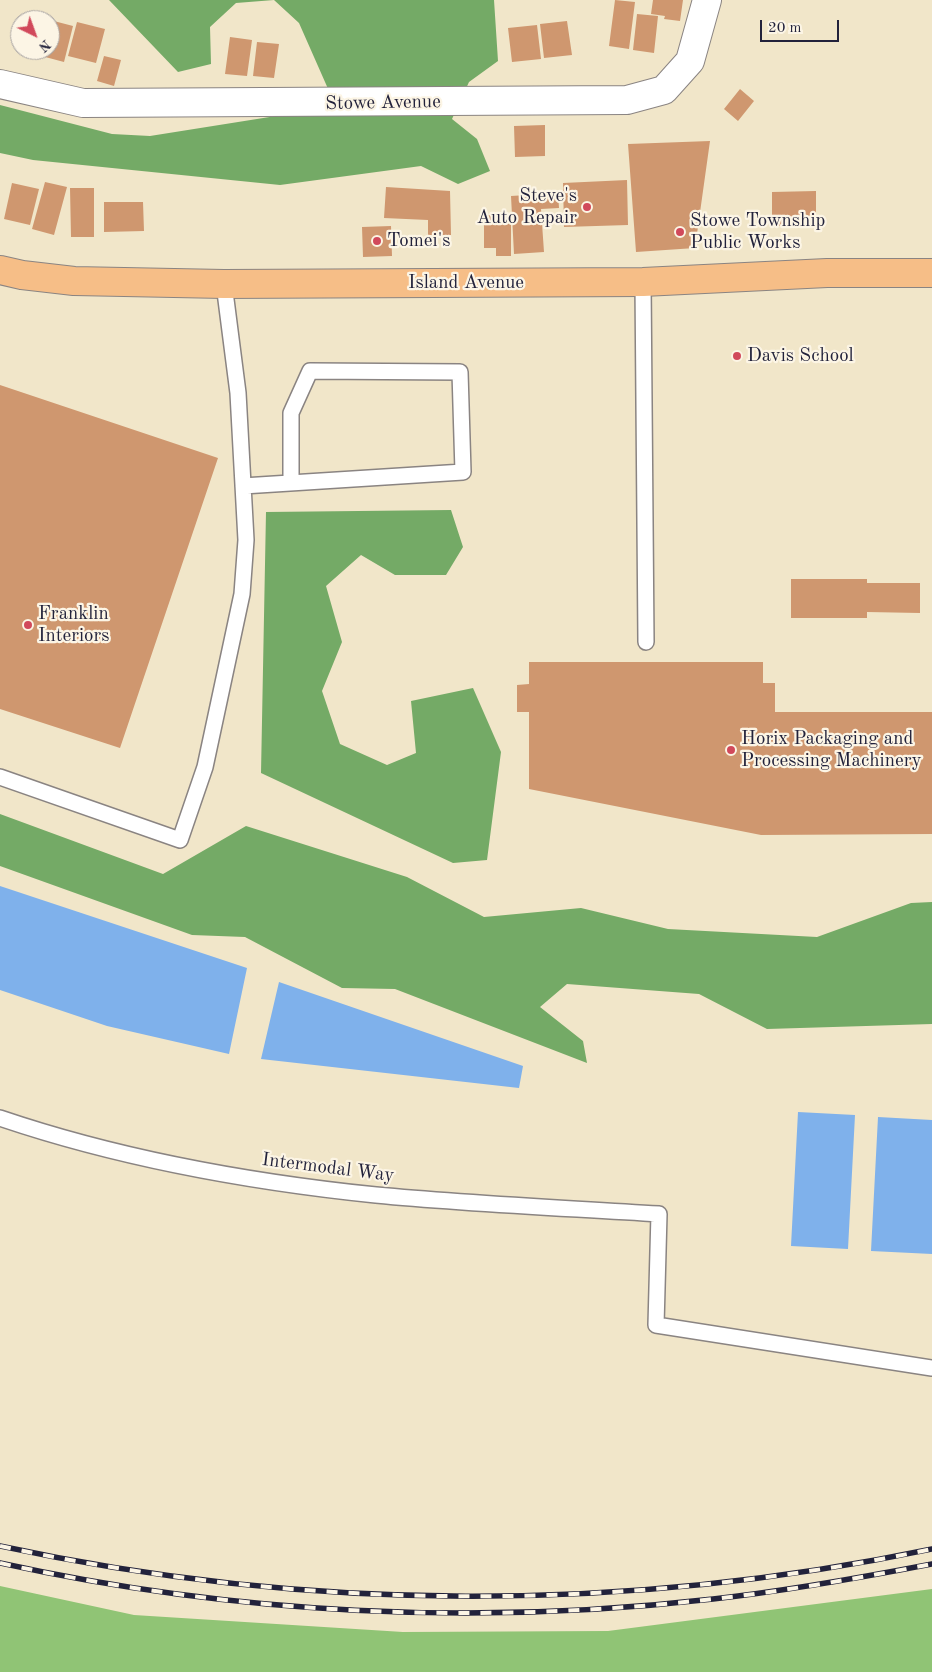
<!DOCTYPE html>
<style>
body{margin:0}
#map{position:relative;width:932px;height:1672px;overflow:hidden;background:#f1e6c9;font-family:"Old Standard TT",serif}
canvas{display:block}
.north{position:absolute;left:10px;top:10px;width:50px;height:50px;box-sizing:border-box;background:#fcf5e5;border:1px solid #a5a1a1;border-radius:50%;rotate:138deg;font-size:14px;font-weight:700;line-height:20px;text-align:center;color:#22223b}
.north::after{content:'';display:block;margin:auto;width:18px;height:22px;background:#d1495b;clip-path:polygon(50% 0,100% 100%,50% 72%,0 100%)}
.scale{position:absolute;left:760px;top:20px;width:79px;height:22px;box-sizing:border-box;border:2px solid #22223b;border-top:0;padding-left:6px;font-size:15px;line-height:18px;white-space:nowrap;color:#22223b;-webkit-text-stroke:4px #fcf5e5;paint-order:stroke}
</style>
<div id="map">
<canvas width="932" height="1672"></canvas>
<div class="north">N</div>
<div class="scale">20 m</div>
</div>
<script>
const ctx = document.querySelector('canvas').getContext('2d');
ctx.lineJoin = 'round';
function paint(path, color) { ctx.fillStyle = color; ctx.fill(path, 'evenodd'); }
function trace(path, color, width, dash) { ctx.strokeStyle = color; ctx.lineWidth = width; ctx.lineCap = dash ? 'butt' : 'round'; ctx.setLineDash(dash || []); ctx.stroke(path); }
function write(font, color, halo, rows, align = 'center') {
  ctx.font = font + ' "Old Standard TT",serif'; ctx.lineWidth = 4.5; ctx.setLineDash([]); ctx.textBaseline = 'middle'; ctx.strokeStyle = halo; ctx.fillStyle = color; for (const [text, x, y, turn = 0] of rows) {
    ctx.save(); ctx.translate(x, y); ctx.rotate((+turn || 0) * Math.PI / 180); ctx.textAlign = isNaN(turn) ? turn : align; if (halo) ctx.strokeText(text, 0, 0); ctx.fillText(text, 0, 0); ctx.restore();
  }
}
const green = new Path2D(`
 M0,1586l134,29 269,17 205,-1 324,-42v83h-932z`);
const forest = new Path2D(`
 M109,0h385l4,61 -29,21 -17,37 25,20 13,32 -32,13 -37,-18 -141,19 -247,-25 -33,-7v-48l112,29 38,2 151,-24 28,-21 -30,-68 -25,-23 -38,3 -26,24 1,37 -33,8z
 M451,510l12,37 -17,28h-51l-34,-20 -35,31 16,56 -20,49 18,53 47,21 29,-12 -5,-52 62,-13 28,64 -14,108 -34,3 -192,-90 5,-261z
 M0,814l163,60 83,-48 161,51 77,40 97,-9 87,21 149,8 94,-34 21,-1v122l-165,5 -68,-35 -132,-10 -27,23 43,34 4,22 -192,-74 -53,-1 -97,-51 -53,-2 -192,-69z`);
const water = new Path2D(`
 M0,886l247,82 -18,86 -122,-28 -107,-36z
 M279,982l244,84 -4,22 -258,-29z
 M798,1112l57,3 -7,134 -57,-3z
 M878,1117l54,3v134l-61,-3z`);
const building = new Path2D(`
 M615,0l20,2 -6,47 -20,-3z
 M653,0h30l-3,21 -16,-2 1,-3 -14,-2z
 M637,14l21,2 -4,37 -21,-3z
 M50,20l23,6 -9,36 -30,-8 1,-4h15z
 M567,21l5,34 -28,3 -4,-34z
 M77,22l28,7 -9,34 -28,-7z
 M537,25l4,34 -29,3 -4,-34z
 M230,37l22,3 -5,36 -22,-2z
 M257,42l22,2 -5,34 -21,-2z
 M104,56l17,4 -7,26 -17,-5z
 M740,89l14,12 -16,20 -14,-12z
 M545,125v31l-30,1 -1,-31z
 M710,141l-15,107 -59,4 -8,-108z
 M627,180l1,45 -64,2 -1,-44z
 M45,182l22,5 -13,48 -22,-6z
 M12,183l27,6 -9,36 -26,-6z
 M386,187l64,4 1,44h-23v-15l-44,-2z
 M70,188h24v49h-23z
 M816,191v34l-44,1v-34z
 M558,193l1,15 -18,1 3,43 -30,2 -3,-58z
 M104,202h39l1,29 -40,1z
 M484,215h27v41h-15v-8h-12z
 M391,226l1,30 -29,1 -1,-30z
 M0,385l218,73 -98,290 -120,-39z
 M791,579h76v4h53v30l-53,-1v6h-76z
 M529,662h234v21h12v29h157v122l-171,1 -232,-46v-77h-12v-27l12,-1z`);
const service = new Path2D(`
 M643,282l3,360
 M243,486l220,-14 -3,-100 -150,-1 -19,42v70
 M0,777l180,63 25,-73 37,-173 4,-54 -8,-147 -14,-109
 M0,1118c121,41 250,64 376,77 94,9 189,13 283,19l-3,111 276,43`);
const minor = new Path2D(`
 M0,84l83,19 544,-3 37,-10 26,-29 17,-61`);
const primary = new Path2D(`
 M0,270l22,5 52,6 150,3 419,-2 184,-9h105`);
const rail = new Path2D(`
 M0,1546c306,66 625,67 932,3
 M0,1563c232,51 477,63 713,36 73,-8 146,-21 219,-35`);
const markers = [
 [587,207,5,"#d1495b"],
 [680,232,5,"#d1495b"],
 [377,241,5,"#d1495b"],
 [737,356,5,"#d1495b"],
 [28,625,5,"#d1495b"],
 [731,750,5,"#d1495b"]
];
const streetNames = [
 ["Stowe Avenue",383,103,-1],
 ["Island Avenue",466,283],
 ["Intermodal Way",328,1168,7]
];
const poiNames = [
 ["Steve's",577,196,"right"],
 ["Auto Repair",577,218,"right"],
 ["Stowe Township",690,221],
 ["Public Works",690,243],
 ["Tomei's",387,241],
 ["Davis School",747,356],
 ["Franklin",38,614],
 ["Interiors",38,636],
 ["Horix Packaging and",741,739],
 ["Processing Machinery",741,761]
];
paint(green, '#90c475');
paint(forest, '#74aa66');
paint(water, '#7fb1eb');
paint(building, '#cf976f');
trace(service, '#8a8482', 18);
trace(minor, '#8a8482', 30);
trace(primary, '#8a8482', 30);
trace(service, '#fff', 15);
trace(minor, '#fff', 28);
trace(primary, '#f6be87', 28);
trace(rail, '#22223b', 5.5);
trace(rail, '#fcf5e5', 4, [11]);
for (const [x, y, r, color] of markers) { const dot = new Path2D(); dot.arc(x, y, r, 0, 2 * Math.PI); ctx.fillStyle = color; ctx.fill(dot); trace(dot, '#fcf5e5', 2); }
write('19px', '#22223b', '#fcf5e5', streetNames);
write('19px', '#22223b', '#fcf5e5', poiNames, 'left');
</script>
